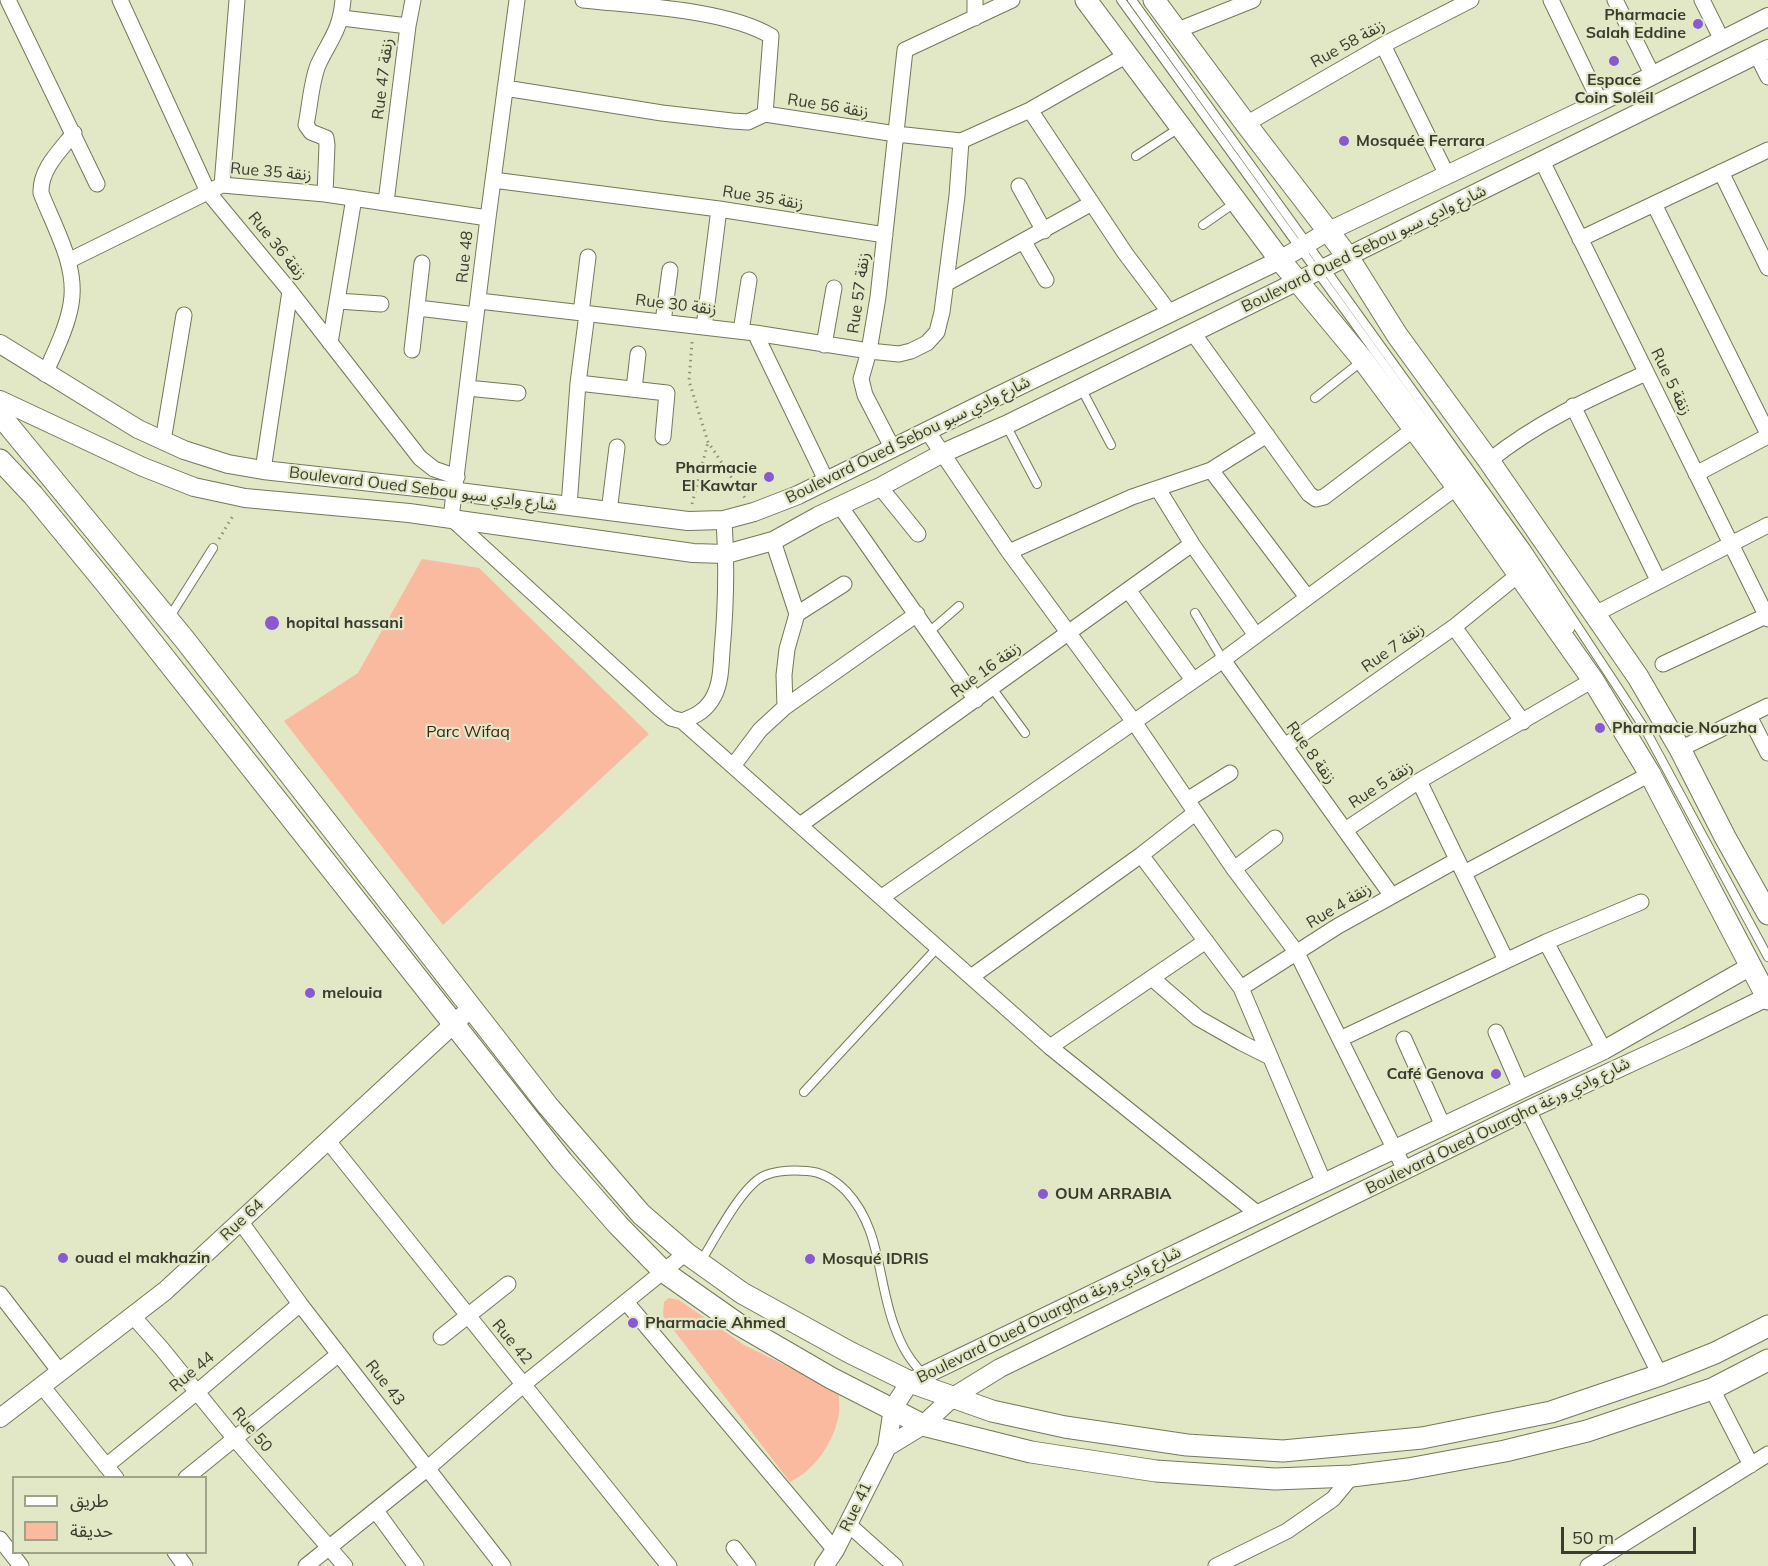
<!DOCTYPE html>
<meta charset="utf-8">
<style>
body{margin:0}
#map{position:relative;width:1768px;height:1566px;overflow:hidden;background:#e2e7c5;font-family:Mulish,"Noto Sans Arabic",sans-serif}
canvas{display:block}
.legend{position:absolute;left:12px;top:1476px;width:195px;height:78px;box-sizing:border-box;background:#e2e7c5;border:2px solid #9fa389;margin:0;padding:8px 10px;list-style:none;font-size:18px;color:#3a3c2f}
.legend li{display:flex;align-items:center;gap:12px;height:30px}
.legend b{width:30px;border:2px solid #9fa389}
.scale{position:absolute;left:1561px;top:1527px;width:135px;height:27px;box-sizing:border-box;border:3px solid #3a3c2f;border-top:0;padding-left:8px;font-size:18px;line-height:21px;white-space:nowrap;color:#3a3c2f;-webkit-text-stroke:4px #e2e7c5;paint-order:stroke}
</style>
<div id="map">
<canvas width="1768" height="1566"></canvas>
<ul class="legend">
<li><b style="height:8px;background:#fff"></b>طريق</li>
<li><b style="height:16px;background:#f9baa0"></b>حديقة</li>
</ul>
<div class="scale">50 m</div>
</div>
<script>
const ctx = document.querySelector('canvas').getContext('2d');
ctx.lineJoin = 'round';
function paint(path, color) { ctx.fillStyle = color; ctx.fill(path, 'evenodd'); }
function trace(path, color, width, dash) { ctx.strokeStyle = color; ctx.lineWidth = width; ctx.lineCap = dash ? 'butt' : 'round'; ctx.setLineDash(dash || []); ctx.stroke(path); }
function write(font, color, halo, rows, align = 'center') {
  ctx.font = font + ' Mulish,"Noto Sans Arabic",sans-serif'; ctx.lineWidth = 4.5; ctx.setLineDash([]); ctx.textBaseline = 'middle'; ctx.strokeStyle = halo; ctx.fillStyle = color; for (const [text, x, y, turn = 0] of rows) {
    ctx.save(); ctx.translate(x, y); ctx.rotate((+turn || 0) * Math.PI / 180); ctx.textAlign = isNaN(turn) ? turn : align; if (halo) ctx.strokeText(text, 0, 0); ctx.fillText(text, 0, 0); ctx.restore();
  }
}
const green = new Path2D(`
 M422,559l57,9 170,166 -206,191 -159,-204 74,-48z
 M669,1298l10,2 65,45 94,46c1,7 2,16 1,23 -5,28 -24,56 -49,68l-127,-166 1,-14z`);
const path = new Path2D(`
 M692,342l-3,39 19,61 37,56
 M692,504l16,-62
 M219,539l15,-25`);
const service = new Path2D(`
 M1121,0l397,550 52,79
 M1132,0l394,548 119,181 123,228
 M1136,156l43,-28
 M1203,225l33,-23
 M1081,388l30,57
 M1315,398l47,-37
 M1006,425l31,59
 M1195,613l28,47
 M169,618l44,-70
 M929,632l30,-26
 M992,688l33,45
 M804,1092l134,-145
 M701,1261c14,-22 42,-78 65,-86 13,-5 28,-5 41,-4 16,1 28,9 39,20 36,38 31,91 49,137 7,19 14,31 28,46`);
const minor = new Path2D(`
 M8,0l89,184
 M120,0l88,192 82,99 130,167 14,11 23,8
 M517,0l-29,218 -37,300 209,191 11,9 11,3 368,326 208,167
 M583,0c54,6 143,9 188,36l-6,78
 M1551,0l49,102
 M1615,0l38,76
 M1702,0l20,40
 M342,18l66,8
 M975,18v-18
 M1178,30l75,-30
 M1383,45l64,130
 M1757,55l11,22
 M505,88l157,25 70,8 16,1 17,-8 131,20 65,7 69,-31 97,-55
 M1030,110l95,143 45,60
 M1246,124l137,-79 88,-45
 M1542,161l226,458
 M1721,172l47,96
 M493,180l226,29 166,26
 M222,185l15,-185
 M1019,186l25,45
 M325,194l2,-49 -1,-7 -15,-6 -5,-7c4,-19 5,-42 12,-60 12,-26 22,-33 25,-65
 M386,202l22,-176 5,-26
 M1654,204l114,230
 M1580,239l188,-89
 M1024,242l22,38
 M68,261l154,-76 103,9 163,24
 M947,283l145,-80
 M338,301l43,3
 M479,301l276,32 114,18 30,3 12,-3 16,-8 10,-11 5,-20 15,-116 4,-55
 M418,308l58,7
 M581,313l7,-56
 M663,322l7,-52
 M704,327l15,-118
 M741,331l8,-51
 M755,333l71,147
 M1193,333l116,161 7,5 8,-2 90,-68
 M330,343l24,-145
 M824,345l10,-57
 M412,350l10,-87
 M45,374c10,-23 22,-46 26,-70 7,-38 -17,-77 -30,-111 -1,-24 19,-42 33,-60
 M578,383l89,10 -4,44
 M467,388l51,5
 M634,389l4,-35
 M1573,406l85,174
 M928,432l81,120 125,170 100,147 63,84 108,217
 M163,441l21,-126
 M893,449l-28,-54 -4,-16 8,-28 9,-54 27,-247 107,-50
 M1489,461c48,-39 102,-63 157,-88
 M263,470l27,-179
 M1211,470l96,127
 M1696,474l72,-38
 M880,487l38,47
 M1158,489l34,55 63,90
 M569,506l9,-123 9,-69
 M840,506l136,194
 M609,512l8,-65
 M773,541l24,73 -10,35 -3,26 1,32
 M1009,552l123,-55 79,-27 56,-35
 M1129,591l64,89
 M797,614l47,-30
 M1595,614l173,-89
 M1454,627l69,95
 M1223,660l169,236
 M1663,664l105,-49
 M1749,716l19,37
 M682,721c14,-5 25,-11 32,-25 7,-14 7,-30 8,-45 4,-44 5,-87 2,-131
 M1285,746l169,-119 64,-52
 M1680,749l88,-43
 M733,766l27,-36 25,-23 132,-93
 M1419,781l87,179
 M1187,800l43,-27
 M800,825l392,-281
 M1345,830l74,-49 174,-101
 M1141,855l100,133 83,195
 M1234,869l41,-31
 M1464,873l186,-99
 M882,897l341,-237 234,-173
 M1546,942l58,108
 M971,977l170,-122 54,-42
 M1153,979l45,39 44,25 26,13
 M1241,988l97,-62 119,-66
 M1496,1032l25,57
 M1340,1039l206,-97 95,-40
 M1404,1039l39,87
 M1050,1047l156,-106
 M1528,1110l132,265
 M328,1141l341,425
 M240,1221l60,83 203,262
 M0,1294l60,78
 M626,1302l209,248
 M132,1315l30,34 73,90 110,127
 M441,1337l67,-53
 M42,1386l74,92
 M1712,1389l39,76
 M106,1466l91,-74 103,-88
 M186,1478l153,-124
 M376,1511l40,55
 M848,1524l47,42
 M0,1539l21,27
 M734,1548l14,18
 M175,1552l10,14
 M306,1566l122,-98 96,-84 162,-131
 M1216,1566l71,-35 46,-32 19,-23
 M1588,1566l180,-112`);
const tertiary = new Path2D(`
 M0,344l138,85 46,21 44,14 35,6 172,19 253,32 36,-1 30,-8 44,-17 198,-98 284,-137 47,-28 273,-130 168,-85
 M0,400l143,67 51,20 51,11 164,15 284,40 33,1 47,-13 45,-25 62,-29 61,-33 65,-29 762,-376
 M0,1418l165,-127 306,-283
 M887,1447l36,-22 30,-28 47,-29 528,-258 158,-73 81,-40
 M824,1566l11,-16 52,-103 6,-39 17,-26 348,-168 346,-164 147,-84`);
const secondary = new Path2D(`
 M1086,0l194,260 83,100 94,127 136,193 57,94 118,225
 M1154,0l92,124 102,133 49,78 92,126 149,216 42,72 45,88 43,77
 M0,415l185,225 363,466 93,108 45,39 56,40 107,59 61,30 82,29 73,16 122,18 96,6 139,-13 129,-26 109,-37 55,-22 53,-27
 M0,460l33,35 74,90 455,576 56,64 46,47 74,52 93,54 92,47 108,27 125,19 119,8 77,-3 56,-7 97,-18 82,-20 125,-42 56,-29`);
const markers = [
 [1698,24,6,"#8959d2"],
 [1614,61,6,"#8959d2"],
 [1344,141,6,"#8959d2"],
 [769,477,6,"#8959d2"],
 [272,623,8,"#8959d2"],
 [1600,728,6,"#8959d2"],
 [310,993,6,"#8959d2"],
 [1496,1074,6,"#8959d2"],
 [1043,1194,6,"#8959d2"],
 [63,1258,6,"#8959d2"],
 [810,1259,6,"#8959d2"],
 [633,1323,6,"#8959d2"]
];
const poiNames = [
 ["Pharmacie",1686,15,"right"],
 ["Salah Eddine",1686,33,"right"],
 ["Espace",1614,80,"center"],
 ["Coin Soleil",1614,98,"center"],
 ["Mosquée Ferrara",1356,141],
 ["Pharmacie",757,468,"right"],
 ["El Kawtar",757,486,"right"],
 ["hopital hassani",286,623],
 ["Pharmacie Nouzha",1612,728],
 ["melouia",322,993],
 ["Café Genova",1484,1074,"right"],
 ["OUM ARRABIA",1055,1194],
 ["ouad el makhazin",75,1258],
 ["Mosqué IDRIS",822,1259],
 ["Pharmacie Ahmed",645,1323]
];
const streetNames = [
 ["Rue 58 زنقة",1348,44,-29],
 ["Rue 47 زنقة",383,79,-83],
 ["Rue 56 زنقة",828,106,9],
 ["Rue 35 زنقة",271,172,5],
 ["Rue 35 زنقة",763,198,9],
 ["Rue 36 زنقة",277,246,51],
 ["Boulevard Oued Sebou شارع وادي سبو",1364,249,-26],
 ["Rue 48",465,257,-84],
 ["Rue 57 زنقة",859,293,-82],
 ["Rue 30 زنقة",676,305,7],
 ["Rue 5 زنقة",1671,382,64],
 ["Boulevard Oued Sebou شارع وادي سبو",908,440,-26],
 ["Boulevard Oued Sebou شارع وادي سبو",423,489,7],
 ["Rue 7 زنقة",1393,648,-35],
 ["Rue 16 زنقة",986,670,-36],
 ["Rue 8 زنقة",1311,753,54],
 ["Rue 5 زنقة",1381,785,-33],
 ["Rue 4 زنقة",1339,906,-31],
 ["Boulevard Oued Ouargha شارع وادي ورغة",1498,1126,-26],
 ["Rue 64",242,1220,-43],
 ["Boulevard Oued Ouargha شارع وادي ورغة",1049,1315,-26],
 ["Rue 42",512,1342,50],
 ["Rue 44",192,1372,-40],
 ["Rue 43",385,1383,52],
 ["Rue 50",252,1430,50],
 ["Rue 41",856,1507,-64]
];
const parkNames = [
 ["Parc Wifaq",468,732]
];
paint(green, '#f9baa0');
trace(service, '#747859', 10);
trace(minor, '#747859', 17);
trace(tertiary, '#747859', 20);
trace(secondary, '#747859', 23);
trace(path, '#8e917a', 3, [1.5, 4.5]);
trace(service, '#fff', 8);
trace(minor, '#fff', 15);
trace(tertiary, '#fff', 18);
trace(secondary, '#fff', 21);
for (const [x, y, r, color] of markers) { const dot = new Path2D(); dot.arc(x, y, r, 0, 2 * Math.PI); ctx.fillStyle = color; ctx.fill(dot); trace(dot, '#e2e7c5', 2); }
write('bold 16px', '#3a3c2f', '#e2e7c5', poiNames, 'left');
write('16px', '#3a3c2f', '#e2e7c5', streetNames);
write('16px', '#462111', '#e2e7c5', parkNames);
</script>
